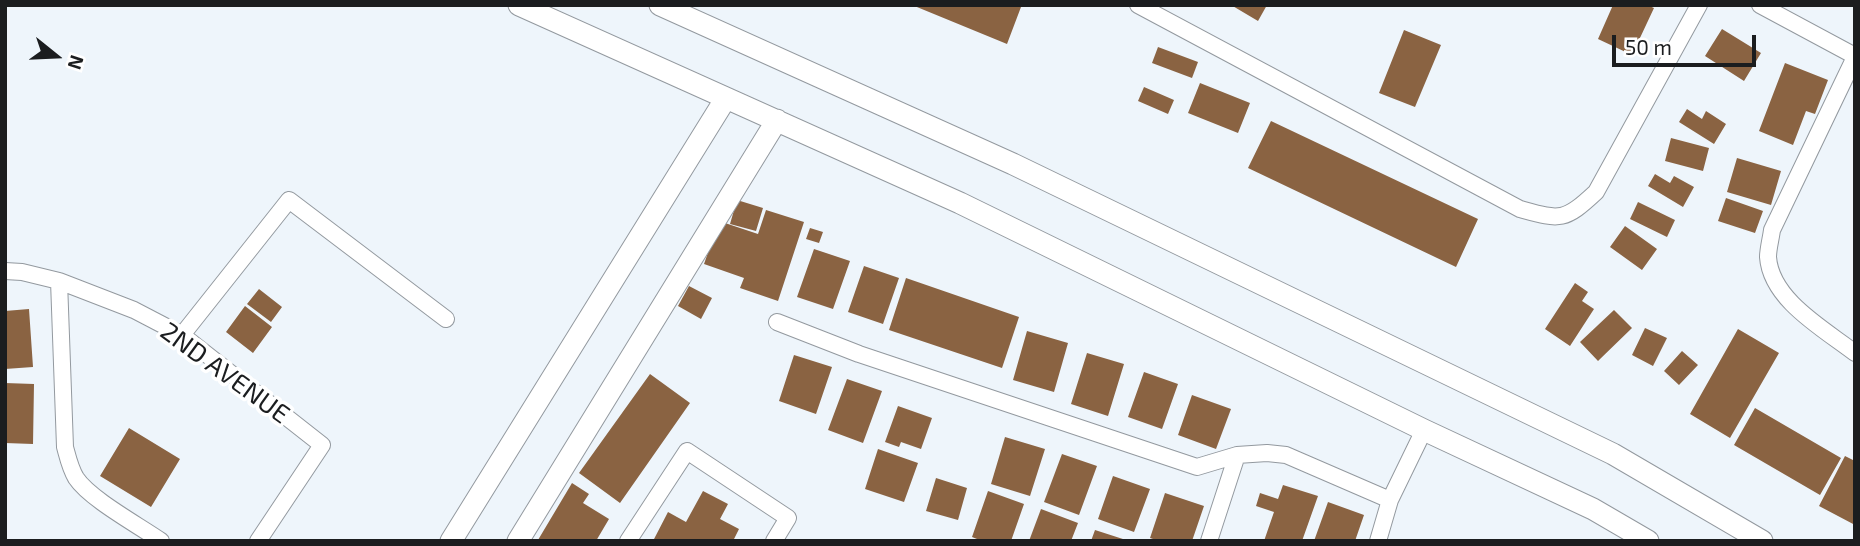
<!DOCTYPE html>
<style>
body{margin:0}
#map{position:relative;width:1860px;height:546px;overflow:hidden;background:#eef5fb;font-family:"Exo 2",sans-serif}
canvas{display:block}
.frame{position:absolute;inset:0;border:7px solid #1b1d1f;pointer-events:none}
.north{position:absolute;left:21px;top:21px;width:70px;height:70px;-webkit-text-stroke:5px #fff;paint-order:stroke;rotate:108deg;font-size:19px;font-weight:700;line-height:28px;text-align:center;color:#1b1d1f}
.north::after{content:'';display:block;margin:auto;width:24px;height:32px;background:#1b1d1f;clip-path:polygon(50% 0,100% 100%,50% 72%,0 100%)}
.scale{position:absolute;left:1612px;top:35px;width:144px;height:32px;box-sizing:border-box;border:4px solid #1b1d1f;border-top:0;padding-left:9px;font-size:21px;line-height:24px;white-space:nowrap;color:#1b1d1f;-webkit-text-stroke:5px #fff;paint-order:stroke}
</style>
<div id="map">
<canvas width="1860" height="546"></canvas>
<div class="frame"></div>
<div class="north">N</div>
<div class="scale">50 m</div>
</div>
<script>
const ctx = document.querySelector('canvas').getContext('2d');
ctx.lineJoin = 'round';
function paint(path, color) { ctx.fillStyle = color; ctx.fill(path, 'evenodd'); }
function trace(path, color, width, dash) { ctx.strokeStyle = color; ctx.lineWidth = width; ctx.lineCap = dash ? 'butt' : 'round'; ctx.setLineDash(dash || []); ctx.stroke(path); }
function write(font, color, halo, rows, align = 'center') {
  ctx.font = font + ' "Exo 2",sans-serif'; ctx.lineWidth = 7; ctx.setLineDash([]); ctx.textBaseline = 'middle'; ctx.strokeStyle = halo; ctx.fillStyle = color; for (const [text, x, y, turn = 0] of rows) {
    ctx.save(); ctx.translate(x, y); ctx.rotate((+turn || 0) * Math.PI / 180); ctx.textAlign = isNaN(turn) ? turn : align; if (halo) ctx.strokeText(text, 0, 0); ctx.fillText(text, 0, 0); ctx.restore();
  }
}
const building = new Path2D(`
 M912,5h106l3,2 -14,37z
 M1231,5h36l-9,16z
 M1613,5h34l7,3 -22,47 -34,-16z
 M1722,29l39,24 -17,28 -39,-25z
 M1404,30l37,15 -26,62 -36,-14z
 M1158,47l40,15 -6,16 -40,-15z
 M1785,63l43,17 -13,34 -9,-3 -13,34 -34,-14z
 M1200,83l50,20 -12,30 -50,-20z
 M1144,87l30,13 -6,14 -30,-13z
 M1687,109l15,10 4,-8 20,13 -12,20 -35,-22z
 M1271,121l207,98 -22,48 -208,-99z
 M1671,138l38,10 -6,23 -38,-10z
 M1737,158l44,13 -10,34 -44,-13z
 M1655,174l15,9 4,-7 20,11 -11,20 -35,-21z
 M1726,198l37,13 -8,22 -37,-12z
 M737,200l26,8 -7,23 -26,-7z
 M1638,202l37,18 -8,17 -37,-18z
 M766,210l38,12 -26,79 -38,-13 4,-10 -40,-14 15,-43 39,13z
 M1625,226l32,23 -15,21 -32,-23z
 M810,228l13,4 -4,11 -13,-4z
 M814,249l36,12 -17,48 -36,-12z
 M864,266l35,12 -16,46 -35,-12z
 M906,278l113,39 -17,51 -113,-38z
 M1575,283l13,9 -6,9 12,8 -24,37 -25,-17z
 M689,286l23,12 -11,21 -23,-13z
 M259,289l23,18 -11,15 -24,-18z
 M245,306l27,21 -19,26 -27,-21z
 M29,309l4,58 -28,2v-58z
 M1614,310l18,18 -34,33 -18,-19z
 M1645,328l22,10 -14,28 -21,-11z
 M1738,329l41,24 -49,85 -40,-24z
 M1027,331l41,12 -14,49 -41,-12z
 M1682,351l16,14 -19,20 -15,-14z
 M1087,353l37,11 -16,52 -37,-12z
 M794,355l38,12 -16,47 -37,-13z
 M1144,372l34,12 -16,45 -34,-12z
 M650,374l40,29 -70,100 -41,-30z
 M847,379l35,12 -19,52 -35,-13z
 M5,383l29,1 -1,60 -28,-1z
 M1192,395l39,14 -15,40 -38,-14z
 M898,406l34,12 -11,31 -20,-7 -2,5 -14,-5z
 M1755,408l86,50 -21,37 -86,-50z
 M129,428l51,31 -29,48 -51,-31z
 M1005,437l40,12 -15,47 -39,-12z
 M878,449l40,14 -14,39 -39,-13z
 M1062,454l35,12 -18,49 -35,-13z
 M1845,456l10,5v64l-36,-19z
 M1113,476l37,13 -16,43 -36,-13z
 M936,478l31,10 -9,32 -32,-9z
 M572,483l17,11 -6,9 26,16 -13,22h-56l-2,-1z
 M1283,485l35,11 -16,45h-38l10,-29 -18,-6 4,-13 18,6z
 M703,491l25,13 -8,15 19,10 -6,12h-80l15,-29 18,10z
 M988,491l36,13 -13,37h-29l-10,-4z
 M1165,493l39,13 -12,35h-33l-9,-3z
 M1328,502l36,13 -9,26h-41z
 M1041,509l37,14 -7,18h-42z
 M1095,530l31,10v1h-35z`);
const street = new Path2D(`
 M1138,5l382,204c40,11 44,13 76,-17l103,-187
 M1760,5l95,51
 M1855,57l-83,173c-1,8 -4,19 -4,27 3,43 56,72 87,96
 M5,271l17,1 37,9 75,29 48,25 140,110 -64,96
 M59,281l6,166c3,11 5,21 11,31 14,21 62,47 85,63
 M777,322l82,32 338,113 40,-12 30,-2 19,2 104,45
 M182,335l107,-135 157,119
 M628,541l59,-90 101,67 -14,23
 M1209,541l28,-86
 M1378,541l12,-41 34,-70`);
const secondary = new Path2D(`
 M519,5l441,198 464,227 169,79 55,32
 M660,5l353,159 600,290 149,87
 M451,541l275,-443
 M518,541l259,-421`);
const streetNames = [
 ["2ND AVENUE",225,373,36]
];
paint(building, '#8a6342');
trace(street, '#93999f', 18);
trace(secondary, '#93999f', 23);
trace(street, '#fff', 16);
trace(secondary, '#fff', 21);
write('26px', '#1b1d1f', '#fff', streetNames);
</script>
